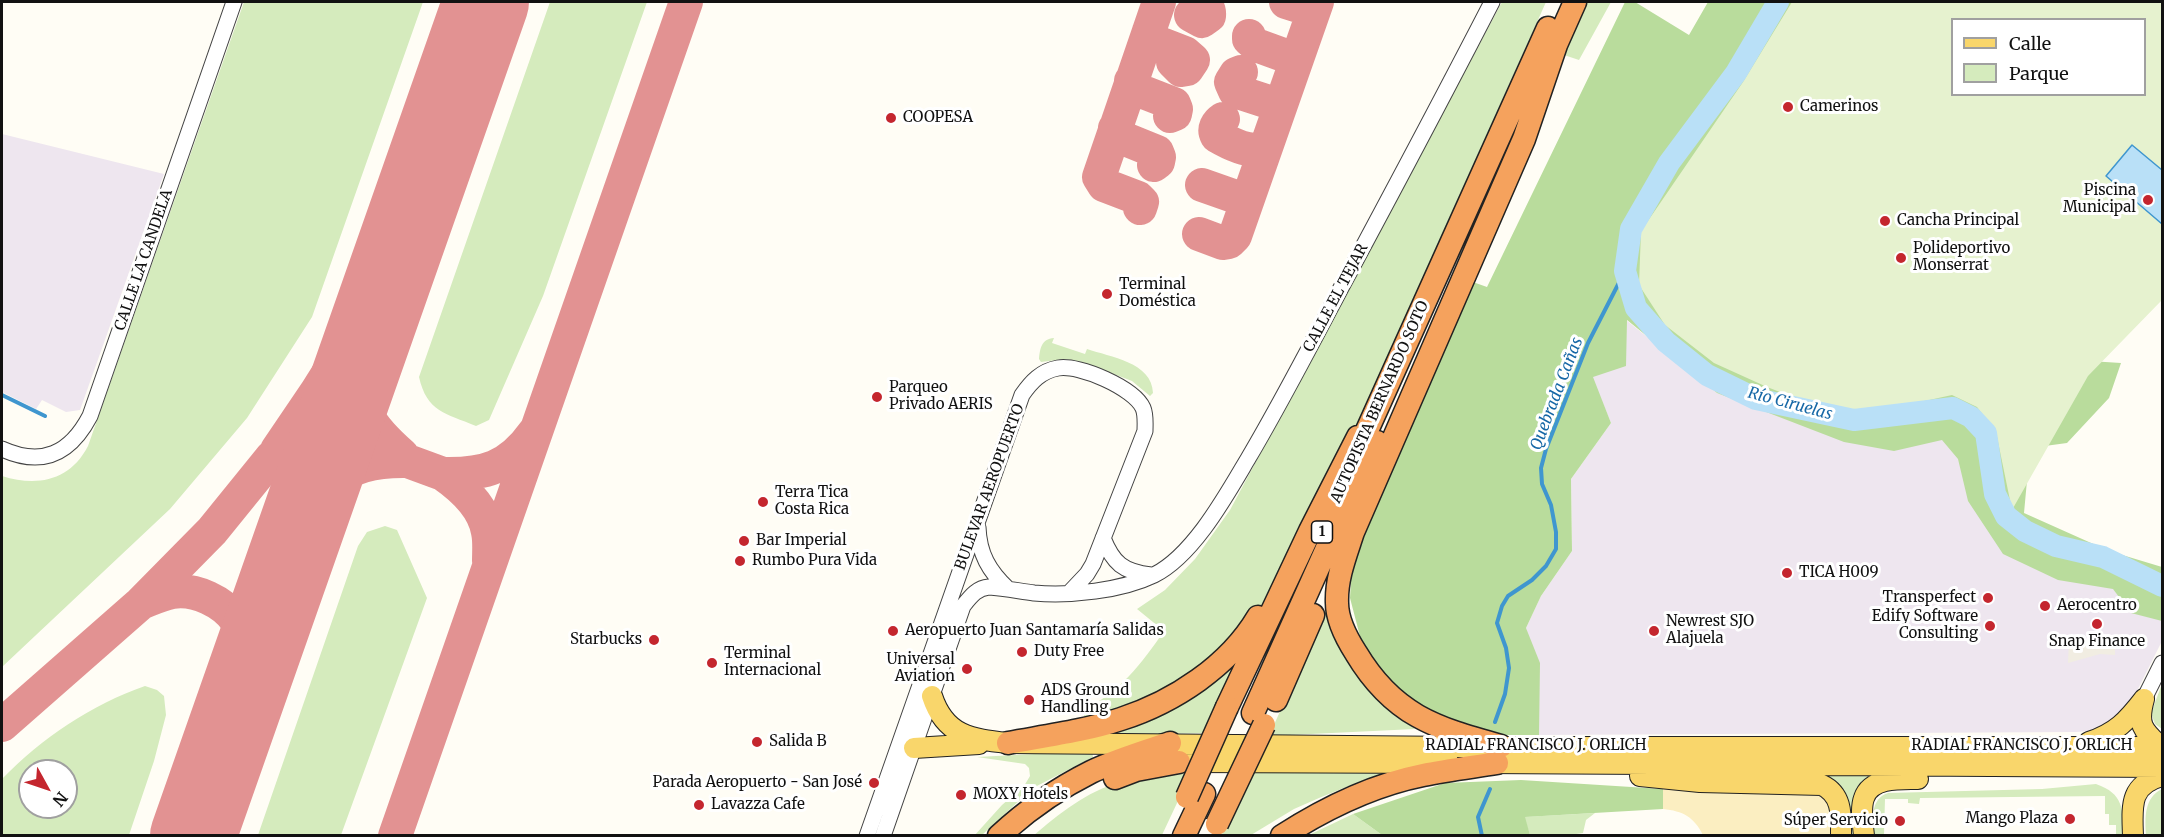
<!DOCTYPE html>
<meta charset="utf-8">
<style>
body{margin:0}
#map{position:relative;width:2164px;height:837px;overflow:hidden;background:#fffdf5;font-family:Merriweather,serif}
canvas{display:block}
.frame{position:absolute;inset:0;border:3px solid #111;pointer-events:none}
.legend{position:absolute;left:1951px;top:18px;width:195px;height:78px;box-sizing:border-box;background:#fff;border:2px solid #a0a0a0;margin:0;padding:8px 10px;list-style:none;font-size:18px;color:#111}
.legend li{display:flex;align-items:center;gap:12px;height:30px}
.legend b{width:30px;border:2px solid #a0a0a0}
.north{position:absolute;left:18px;top:759px;width:60px;height:60px;box-sizing:border-box;background:#fff;border:2px solid #a0a0a0;border-radius:50%;rotate:130deg;font-size:16px;font-weight:700;line-height:24px;text-align:center;color:#111}
.north::after{content:'';display:block;margin:auto;width:21px;height:27px;background:#c4262e;clip-path:polygon(50% 0,100% 100%,50% 72%,0 100%)}
</style>
<div id="map">
<canvas width="2164" height="837"></canvas>
<div class="frame"></div>
<ul class="legend">
<li><b style="height:8px;background:#f9d66b"></b>Calle</li>
<li><b style="height:16px;background:#d5ebbd"></b>Parque</li>
</ul>
<div class="north">N</div>
</div>
<script>
const ctx = document.querySelector('canvas').getContext('2d');
ctx.lineJoin = 'round';
function paint(path, color) { ctx.fillStyle = color; ctx.fill(path, 'evenodd'); }
function trace(path, color, width, dash) { ctx.strokeStyle = color; ctx.lineWidth = width; ctx.lineCap = dash ? 'butt' : 'round'; ctx.setLineDash(dash || []); ctx.stroke(path); }
function write(font, color, halo, rows, align = 'center') {
  ctx.font = font + ' Merriweather,serif'; ctx.lineWidth = 6; ctx.setLineDash([]); ctx.textBaseline = 'middle'; ctx.strokeStyle = halo; ctx.fillStyle = color; for (const [text, x, y, turn = 0] of rows) {
    ctx.save(); ctx.translate(x, y); ctx.rotate((+turn || 0) * Math.PI / 180); ctx.textAlign = isNaN(turn) ? turn : align; if (halo) ctx.strokeText(text, 0, 0); ctx.fillText(text, 0, 0); ctx.restore();
  }
}
const industrial = new Path2D(`
 M2,134l162,40 -84,236 -14,2 -24,-12 -6,9 -34,-17z
 M1626,320l91,73 233,45 19,37 132,100 61,35v31l-36,72 -22,17 -28,2 -537,3 -1,-36 -12,-71 15,-32 31,-45 -1,-72 40,-56 -19,-46z`);
const green = new Path2D(`
 M244,2h179l-111,315 -65,101 -77,91 -168,158v-191c35,11 68,5 86,-30z
 M550,2h97l-104,294 -54,124 -13,6c-31,-13 -49,-14 -57,-49z
 M1502,2h44l-246,550 -30,49 -29,34 -75,57 -79,31 -5,-13c37,-16 60,-47 82,-79l-27,-22 28,-19 30,-31 35,-49z
 M1584,2h27l-32,58 -18,-6z
 M1054,338l-2,5 33,11 2,-5c23,8 65,13 66,44l-3,3 -18,-15 -50,-19 -17,-3 -24,3 -2,-3c1,-10 2,-20 15,-21z
 M385,526l12,4 30,68 -86,237h-83l100,-289 9,-14z
 M1328,604l59,103 28,22 -146,7z
 M1248,645l-40,88 -95,2 -43,3z
 M2162,684v45l-7,-5 -4,-11z
 M145,686l12,4 7,6 2,19 -12,46 -25,74h-127v-56c40,-41 89,-74 143,-93zM30,771h36v36h-36z
 M1092,751l1,6 -60,31 -51,47 -8,1 28,-31 22,-19 6,-10 -1,-8 -4,-4 -48,-7z
 M1193,769l-31,66 -129,1c27,-23 53,-44 87,-54 23,-7 49,-9 73,-13z
 M1252,773h139l-40,12 -32,13 -25,11 -43,26 -30,1z
 M1886,774l-29,61h-11l-26,-60z
 M2096,784c28,10 26,24 29,51h-9v-10h-7v-11h-4v-18l-185,2 -1,6 -11,-1v-4h-23l-1,36 -12,1c1,-17 -2,-37 16,-43l154,-4z
 M2162,789v46h-16c-1,-18 -2,-37 16,-46z
 M1595,813l-9,7 -3,13 -20,3 -33,-1 -6,-18z
 M1353,814l29,21h-73z`);
const forest = new Path2D(`
 M1625,2h10l54,33 19,-33h122l244,358 47,3 -12,35 -42,45 -37,5 -6,65 85,38 53,16v54l-31,-8 -18,-24 -55,-9 -55,-26 -35,-53 -10,-42 -16,-19 -48,11 -50,-9 -127,-49 -90,-73 -1,46 -33,11 18,46 -40,56 1,72 -31,45 -15,32 14,35 -1,72h-51l-70,-25 -29,-27 -27,-39 -12,-46 2,-35 118,-282 17,6z
 M1521,780l142,9v20l-138,8 5,18h-148l-29,-21 92,-31z`);
const sand = new Path2D(`
 M1663,789l49,3 97,1c18,4 20,8 22,25l4,1 -1,16h-131c-9,-18 -20,-24 -40,-26z`);
const pitch = new Path2D(`
 M1792,2h370v298l-74,76 -76,134 -16,-78 -19,-25 -25,-12 -105,23 -80,-31 -53,-24 -49,-38 -26,-40 2,-54 102,-149zM1952,20h192v74h-192z`);
const plaza = new Path2D(`
 M2113,635h2v20l-15,-1 -32,9 1,-24h43z`);
const water = new Path2D(`
 M2132,145l30,25v54l-56,-48z`);
const stream = new Path2D(`
 M2,395l43,21
 M1495,722l10,-28 4,-26 -3,-20 -9,-25 5,-17 6,-10 24,-16 14,-14 10,-17v-17l-5,-27 -9,-21 -1,-16 5,-19 42,-106 37,-72
 M1482,836l-4,-19 12,-28`);
const river = new Path2D(`
 M1778,2l-42,71 -67,90 -38,66 -6,42 11,37 30,34 41,33 49,24 98,21 99,-12 18,9 15,16 9,61 11,22 19,15 31,15 47,11 59,29`);
const taxiway = new Path2D(`
 M1286,2l19,6 11,-4
 M1191,15l11,6 7,-5c1,-10 -5,-11 -13,-14
 M1149,31l5,10 31,12 8,7 -6,9 -6,1 -8,-8
 M1249,36v3l7,6 33,12 10,-5
 M1241,72l-5,2 -5,8 4,9 40,13 8,-7
 M1131,81l7,9 36,14 2,5 -1,5 -5,2
 M1223,119c-6,4 -10,10 -6,17 12,7 37,20 48,10
 M1115,128l5,9 37,15 2,5 -1,5 -4,3
 M1202,185l37,13 10,-3
 M1140,208l2,-6 -4,-4 -34,-13 -5,-8 60,-175
 M1199,234l24,9 6,-1 6,-6 82,-234
 M359,362c0,48 7,61 43,93
 M277,450l40,-59 27,-43 60,-113
 M443,474c41,1 66,-6 91,-41
 M296,537c29,-50 43,-76 107,-76
 M141,603c10,-4 20,-9 31,-11 23,-4 52,10 65,29 8,13 12,30 16,44
 M2,725l139,-122 71,-72 60,-74 15,-13 17,-8 30,-2 109,40c20,14 41,33 45,58 2,9 1,20 1,29
 M395,836l291,-834`);
const runway = new Path2D(`
 M193,836l293,-834`);
const minor = new Path2D(`
 M2,449c40,18 68,5 88,-33l144,-414
 M978,527c1,27 11,44 30,62
 M1103,538c10,25 20,34 48,37
 M2144,699l18,-36
 M867,836l155,-441c9,-13 19,-24 36,-27 21,-4 76,20 85,40 3,7 2,16 2,23l-52,133 -6,10 -17,18
 M883,836l80,-230c8,-10 14,-18 26,-19 15,1 30,4 45,6 36,3 87,-2 120,-18 40,-20 73,-81 95,-118 33,-56 63,-114 93,-171 51,-95 101,-189 150,-284`);
const major = new Path2D(`
 M932,696c13,40 39,43 76,47l454,4h700
 M2144,699c-7,25 -2,31 17,48
 M2089,742c27,-9 38,-21 55,-43
 M914,748l65,-4
 M1188,762l261,1
 M1482,763l680,4
 M1640,776l60,6 122,3c21,10 19,31 19,51
 M1864,836c-1,-12 -4,-27 0,-38 7,-21 37,-19 54,-19
 M2133,836c-1,-30 -4,-51 29,-60`);
const highway = new Path2D(`
 M1551,56l24,-54
 M1356,455l192,-427
 M1276,700l37,-85
 M1227,707l83,-176 48,-94
 M1253,713l88,-196 36,-75
 M1008,743c38,-7 77,-12 113,-24 53,-17 108,-53 137,-102
 M1501,746c-66,-18 -108,-31 -145,-93 -9,-14 -19,-33 -19,-50 -1,-25 9,-49 16,-71l171,-393 33,-97
 M1115,778l21,-8 43,-8
 M999,836c28,-26 58,-47 92,-64 25,-12 52,-20 79,-29
 M1184,836l20,-42
 M1282,836c42,-27 91,-51 141,-61 24,-5 49,-8 74,-12`);
const highwayBridge = new Path2D(`
 M1187,797l40,-90
 M1217,824l47,-99`);
const markers = [
 [1788,107,6,"#c4262e"],
 [891,118,6,"#c4262e"],
 [2148,200,6,"#c4262e"],
 [1885,221,6,"#c4262e"],
 [1901,258,6,"#c4262e"],
 [1107,294,6,"#c4262e"],
 [877,397,6,"#c4262e"],
 [763,502,6,"#c4262e"],
 [744,541,6,"#c4262e"],
 [740,561,6,"#c4262e"],
 [1787,573,6,"#c4262e"],
 [1988,598,6,"#c4262e"],
 [2045,606,6,"#c4262e"],
 [2097,624,6,"#c4262e"],
 [1990,626,6,"#c4262e"],
 [893,631,6,"#c4262e"],
 [1654,631,6,"#c4262e"],
 [654,640,6,"#c4262e"],
 [1022,652,6,"#c4262e"],
 [712,663,6,"#c4262e"],
 [967,669,6,"#c4262e"],
 [1029,700,6,"#c4262e"],
 [757,742,6,"#c4262e"],
 [874,783,6,"#c4262e"],
 [961,795,6,"#c4262e"],
 [699,805,6,"#c4262e"],
 [2070,819,6,"#c4262e"],
 [1900,821,6,"#c4262e"]
];
const shields = [
 [1322,532,21]
];
const shieldNames = [
 ["1",1322,532]
];
const poiNames = [
 ["Camerinos",1800,107],
 ["COOPESA",903,118],
 ["Piscina",2136,191,"right"],
 ["Municipal",2136,208,"right"],
 ["Cancha Principal",1897,221],
 ["Polideportivo",1913,249],
 ["Monserrat",1913,266],
 ["Terminal",1119,285],
 ["Doméstica",1119,302],
 ["Parqueo",889,388],
 ["Privado AERIS",889,405],
 ["Terra Tica",775,493],
 ["Costa Rica",775,510],
 ["Bar Imperial",756,541],
 ["Rumbo Pura Vida",752,561],
 ["TICA H009",1799,573],
 ["Transperfect",1976,598,"right"],
 ["Aerocentro",2057,606],
 ["Edify Software",1978,617,"right"],
 ["Consulting",1978,634,"right"],
 ["Newrest SJO",1666,622],
 ["Alajuela",1666,639],
 ["Aeropuerto Juan Santamaría Salidas",905,631],
 ["Starbucks",642,640,"right"],
 ["Snap Finance",2097,642,"center"],
 ["Duty Free",1034,652],
 ["Terminal",724,654],
 ["Internacional",724,671],
 ["Universal",955,660,"right"],
 ["Aviation",955,677,"right"],
 ["ADS Ground",1041,691],
 ["Handling",1041,708],
 ["Salida B",769,742],
 ["Parada Aeropuerto - San José",862,783,"right"],
 ["MOXY Hotels",973,795],
 ["Lavazza Cafe",711,805],
 ["Mango Plaza",2058,819,"right"],
 ["Súper Servicio",1888,821,"right"]
];
const streetNames = [
 ["CALLE LA CANDELA",144,260,-71],
 ["CALLE EL TEJAR",1336,298,-62],
 ["AUTOPISTA BERNARDO SOTO",1380,402,-66],
 ["BULEVAR AEROPUERTO",990,487,-70],
 ["RADIAL FRANCISCO J. ORLICH",1536,746],
 ["RADIAL FRANCISCO J. ORLICH",2022,746]
];
const waterNames = [
 ["Quebrada Cañas",1557,394,-69],
 ["Río Ciruelas",1790,404,15]
];
paint(industrial, '#eee6ef');
paint(green, '#d5ebbd');
paint(forest, '#b9dc9c');
paint(sand, '#fbeec1');
paint(pitch, '#e6f2cf');
paint(plaza, '#f1ede2');
paint(water, '#b9e0f7');
trace(water, '#3f96cf', 1.5);
trace(stream, '#3f96cf', 4);
trace(river, '#b9e0f7', 22);
trace(taxiway, '#e29292', 34);
trace(runway, '#e29292', 86);
trace(minor, '#444', 17);
trace(major, '#222', 22);
trace(highway, '#222', 25);
trace(minor, '#fff', 15);
trace(major, '#f9d66b', 20);
trace(highway, '#f5a25d', 22);
trace(highwayBridge, '#222', 25, []);
trace(highwayBridge, '#f5a25d', 22);
for (const [x, y, r, color] of markers) { const dot = new Path2D(); dot.arc(x, y, r, 0, 2 * Math.PI); ctx.fillStyle = color; ctx.fill(dot); trace(dot, '#fff', 2); }
for (const [x, y, w] of shields) { const box = new Path2D(); box.roundRect(x - w / 2, y - 11, w, 22, 4.5); ctx.fillStyle = '#fff'; ctx.fill(box); trace(box, '#111', 1.5); }
write('bold 14px', '#111', null, shieldNames);
write('15px', '#111', '#fff', poiNames, 'left');
write('15px', '#111', '#fff', streetNames);
write('italic 16px', '#1768a6', '#fff', waterNames);
</script>
